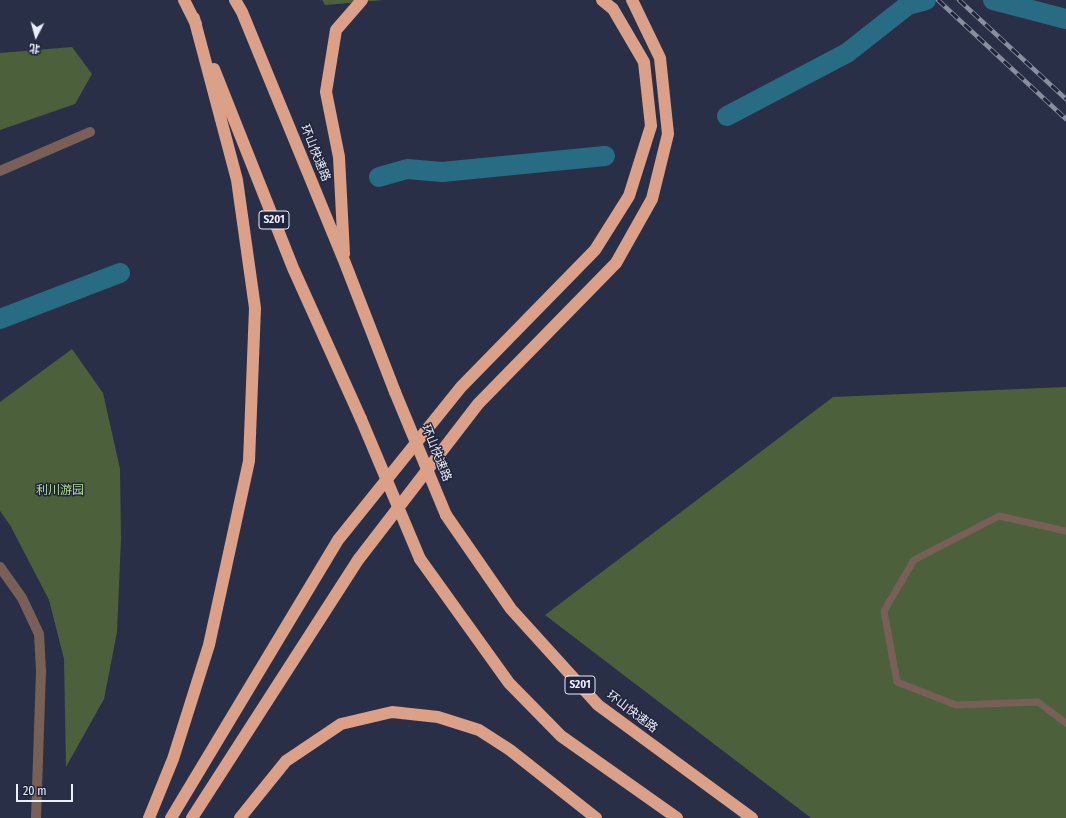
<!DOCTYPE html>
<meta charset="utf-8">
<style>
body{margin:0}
#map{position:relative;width:1066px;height:818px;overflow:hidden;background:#292f46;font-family:"Fira Sans Condensed","Noto Sans SC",sans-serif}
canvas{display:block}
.north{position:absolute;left:16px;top:16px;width:40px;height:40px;-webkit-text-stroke:3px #20253b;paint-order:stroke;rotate:186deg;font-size:11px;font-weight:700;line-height:16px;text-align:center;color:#ebeffe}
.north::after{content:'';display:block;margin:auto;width:14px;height:18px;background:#ebeffe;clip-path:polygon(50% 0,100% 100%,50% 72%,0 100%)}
.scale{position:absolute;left:16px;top:784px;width:57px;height:18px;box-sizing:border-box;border:2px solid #ebeffe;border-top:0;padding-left:5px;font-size:12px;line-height:14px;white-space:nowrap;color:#ebeffe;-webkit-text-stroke:3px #20253b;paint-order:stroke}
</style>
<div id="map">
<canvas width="1066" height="818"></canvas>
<div class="north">北</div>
<div class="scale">20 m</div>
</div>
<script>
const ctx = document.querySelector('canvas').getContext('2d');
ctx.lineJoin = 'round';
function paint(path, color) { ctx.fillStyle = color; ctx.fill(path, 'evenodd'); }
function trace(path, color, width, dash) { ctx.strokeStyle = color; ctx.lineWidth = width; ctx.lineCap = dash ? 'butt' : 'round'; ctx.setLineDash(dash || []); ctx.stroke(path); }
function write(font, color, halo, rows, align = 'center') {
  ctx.font = font + ' "Fira Sans Condensed","Noto Sans SC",sans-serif'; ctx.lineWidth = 3; ctx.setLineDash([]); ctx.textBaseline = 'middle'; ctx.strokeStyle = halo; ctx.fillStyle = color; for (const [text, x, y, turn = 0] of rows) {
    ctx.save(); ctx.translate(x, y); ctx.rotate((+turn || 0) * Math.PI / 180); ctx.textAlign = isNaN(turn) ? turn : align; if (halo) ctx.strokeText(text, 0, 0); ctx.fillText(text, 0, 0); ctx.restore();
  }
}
const green = new Path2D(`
 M322,0h62l-59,5z
 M72,47l20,27 -17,30 -75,26v-77z
 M72,349l31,44 17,76 1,70 -4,93 -13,67 -38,68 -2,-108 -15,-59 -39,-75 -10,-14v-109z
 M1066,387v431h-255l-266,-203 288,-218z`);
const canal = new Path2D(`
 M993,0l73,19
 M727,116l120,-63 61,-48 18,-5
 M379,177l28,-8 35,3 163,-16
 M0,319l120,-46`);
const lane = new Path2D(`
 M1066,531l-67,-15 -85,44 -30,51 13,71 59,23 82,-3 28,21`);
const street = new Path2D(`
 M0,171l90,-39
 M0,567l22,31 17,36 2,37 -5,147`);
const highway = new Path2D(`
 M184,0l12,24
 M235,0l7,12 103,251 50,129
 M214,69l79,199 68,151
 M344,254l-5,-97 -13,-65 10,-62 26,-30
 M446,515l65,94 87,96 154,113
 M420,559l89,124 52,53 116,82
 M149,818l24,-59 36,-114 40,-184 6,-153 -18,-128 -43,-162
 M171,818l167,-278 123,-153 134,-137 34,-54 22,-70 -7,-64 -31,-53 -11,-9
 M192,818l166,-258 120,-156 138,-141 36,-64 16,-65 -8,-76 -28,-58
 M240,818l46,-57 55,-37 51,-12 46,5 41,13 31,20 86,68`);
const rail = new Path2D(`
 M938,0l128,119
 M959,0l107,99`);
const highwayBridge = new Path2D(`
 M395,392l51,123
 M361,419l59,140`);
const shields = [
 [274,220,30],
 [580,685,30]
];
const shieldNames = [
 ["S201",274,220],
 ["S201",580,685]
];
const streetNames = [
 ["环山快速路",315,153,68],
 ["环山快速路",436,453,68],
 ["环山快速路",632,712,37]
];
const parkNames = [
 ["利川游园",60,491]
];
paint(green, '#4b603b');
trace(canal, '#286c84', 20);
trace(lane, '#786056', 7);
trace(street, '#786056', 10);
trace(highway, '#daa088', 12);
trace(rail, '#898ea1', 4.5);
trace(rail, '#20253b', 3, [9]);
trace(highwayBridge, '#daa088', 12);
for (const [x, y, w] of shields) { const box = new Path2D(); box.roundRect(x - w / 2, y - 9, w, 18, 3); ctx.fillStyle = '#20253b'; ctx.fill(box); trace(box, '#ebeffe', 1); }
write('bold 11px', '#ebeffe', null, shieldNames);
write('12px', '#ebeffe', '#20253b', streetNames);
write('12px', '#b0d990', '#20253b', parkNames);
</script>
